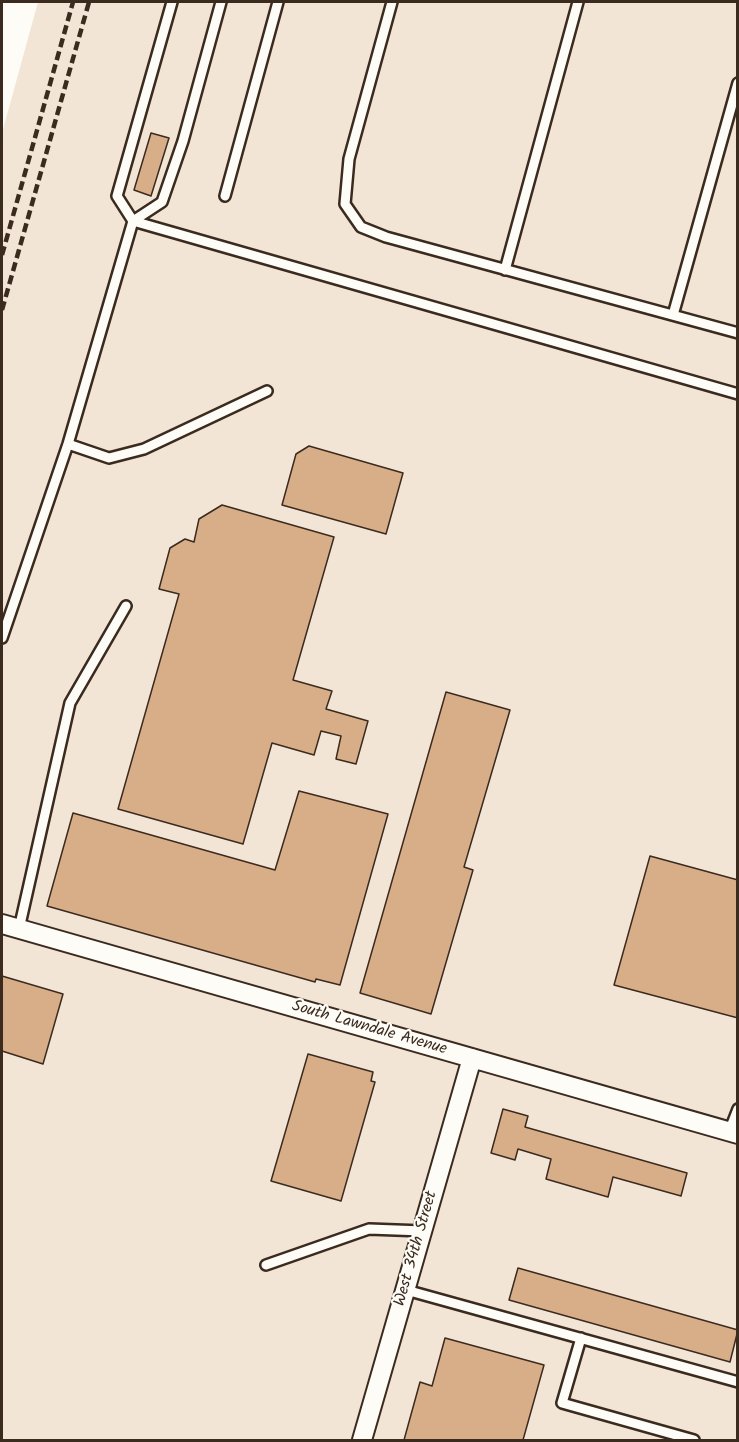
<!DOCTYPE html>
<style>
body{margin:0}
#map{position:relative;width:739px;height:1442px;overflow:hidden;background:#fdfcf7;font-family:Kalam,sans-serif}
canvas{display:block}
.frame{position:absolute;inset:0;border:3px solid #3b2a1e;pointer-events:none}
</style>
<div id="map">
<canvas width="739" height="1442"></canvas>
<div class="frame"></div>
</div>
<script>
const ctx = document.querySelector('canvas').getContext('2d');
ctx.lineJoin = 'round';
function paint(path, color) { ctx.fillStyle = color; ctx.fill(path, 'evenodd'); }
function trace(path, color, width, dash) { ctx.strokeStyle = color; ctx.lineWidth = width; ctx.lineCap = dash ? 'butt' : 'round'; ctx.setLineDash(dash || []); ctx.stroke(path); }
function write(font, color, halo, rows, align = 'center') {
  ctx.font = font + ' Kalam,sans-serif'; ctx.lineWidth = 4.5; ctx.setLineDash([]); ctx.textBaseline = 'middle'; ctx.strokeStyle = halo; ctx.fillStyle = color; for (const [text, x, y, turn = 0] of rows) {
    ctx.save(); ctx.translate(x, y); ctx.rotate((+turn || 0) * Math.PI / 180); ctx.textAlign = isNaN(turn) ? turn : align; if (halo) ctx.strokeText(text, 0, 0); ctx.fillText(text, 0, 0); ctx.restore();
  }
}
const built = new Path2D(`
 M38,2h699v1438h-735v-1307z`);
const building = new Path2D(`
 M151,133l18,5 -18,58 -17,-6z
 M309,446l94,27 -17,61 -104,-29 14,-51z
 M222,505l112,32 -41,143 39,11 -6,18 42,12 -12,43 -20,-5 5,-23 -20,-5 -7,24 -42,-12 -29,101 -125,-35 61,-215 -20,-5 11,-41 15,-9 9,3 5,-23z
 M446,692l64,18 -46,157 9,3 -42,144 -71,-21z
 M299,791l89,23 -48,171 -24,-6 -1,3 -268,-76 26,-93 202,57z
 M650,856l88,24v138l-124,-33z
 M2,976l61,18 -20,70 -41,-13z
 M308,1054l65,18 -2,9 4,1 -34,119 -70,-20z
 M503,1109l25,7 -3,11 162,46 -6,23 -68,-19 -5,20 -62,-18 5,-20 -33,-10 -3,11 -24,-7z
 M518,1268l220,62 -8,32 -221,-62z
 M445,1338l99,27 -21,75h-119l16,-58 12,4z`);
const lane = new Path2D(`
 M172,2l-55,194 16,25 605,173
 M392,2l-43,157 -4,45 16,23 25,10 352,96
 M225,196l53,-194
 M505,270l73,-268
 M673,315l65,-232
 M68,444l41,14 35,-9 123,-58
 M2,638l66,-194 65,-223 29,-19 21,-61 38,-139
 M19,929l51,-226 56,-97
 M729,1132l9,-23
 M266,1265l103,-36 54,2
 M406,1290l332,92
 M581,1338l-19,65 132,37`);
const street = new Path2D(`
 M2,924l736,210
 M362,1440l110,-382`);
const rail = new Path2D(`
 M2,255l71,-253
 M2,310l87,-308`);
const streetNames = [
 ["South Lawndale Avenue",369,1029,16],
 ["West 34th Street",417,1249,-74]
];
paint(built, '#f2e5d6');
paint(building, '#d8ae89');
trace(building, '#3b2a1e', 1.5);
trace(lane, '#3b2a1e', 14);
trace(street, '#3b2a1e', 22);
trace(lane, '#fdfcf7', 9);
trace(street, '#fdfcf7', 18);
trace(rail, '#3b2a1e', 4.5, [9, 4.5]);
write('16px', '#3b2a1e', '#fdfcf7', streetNames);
</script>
